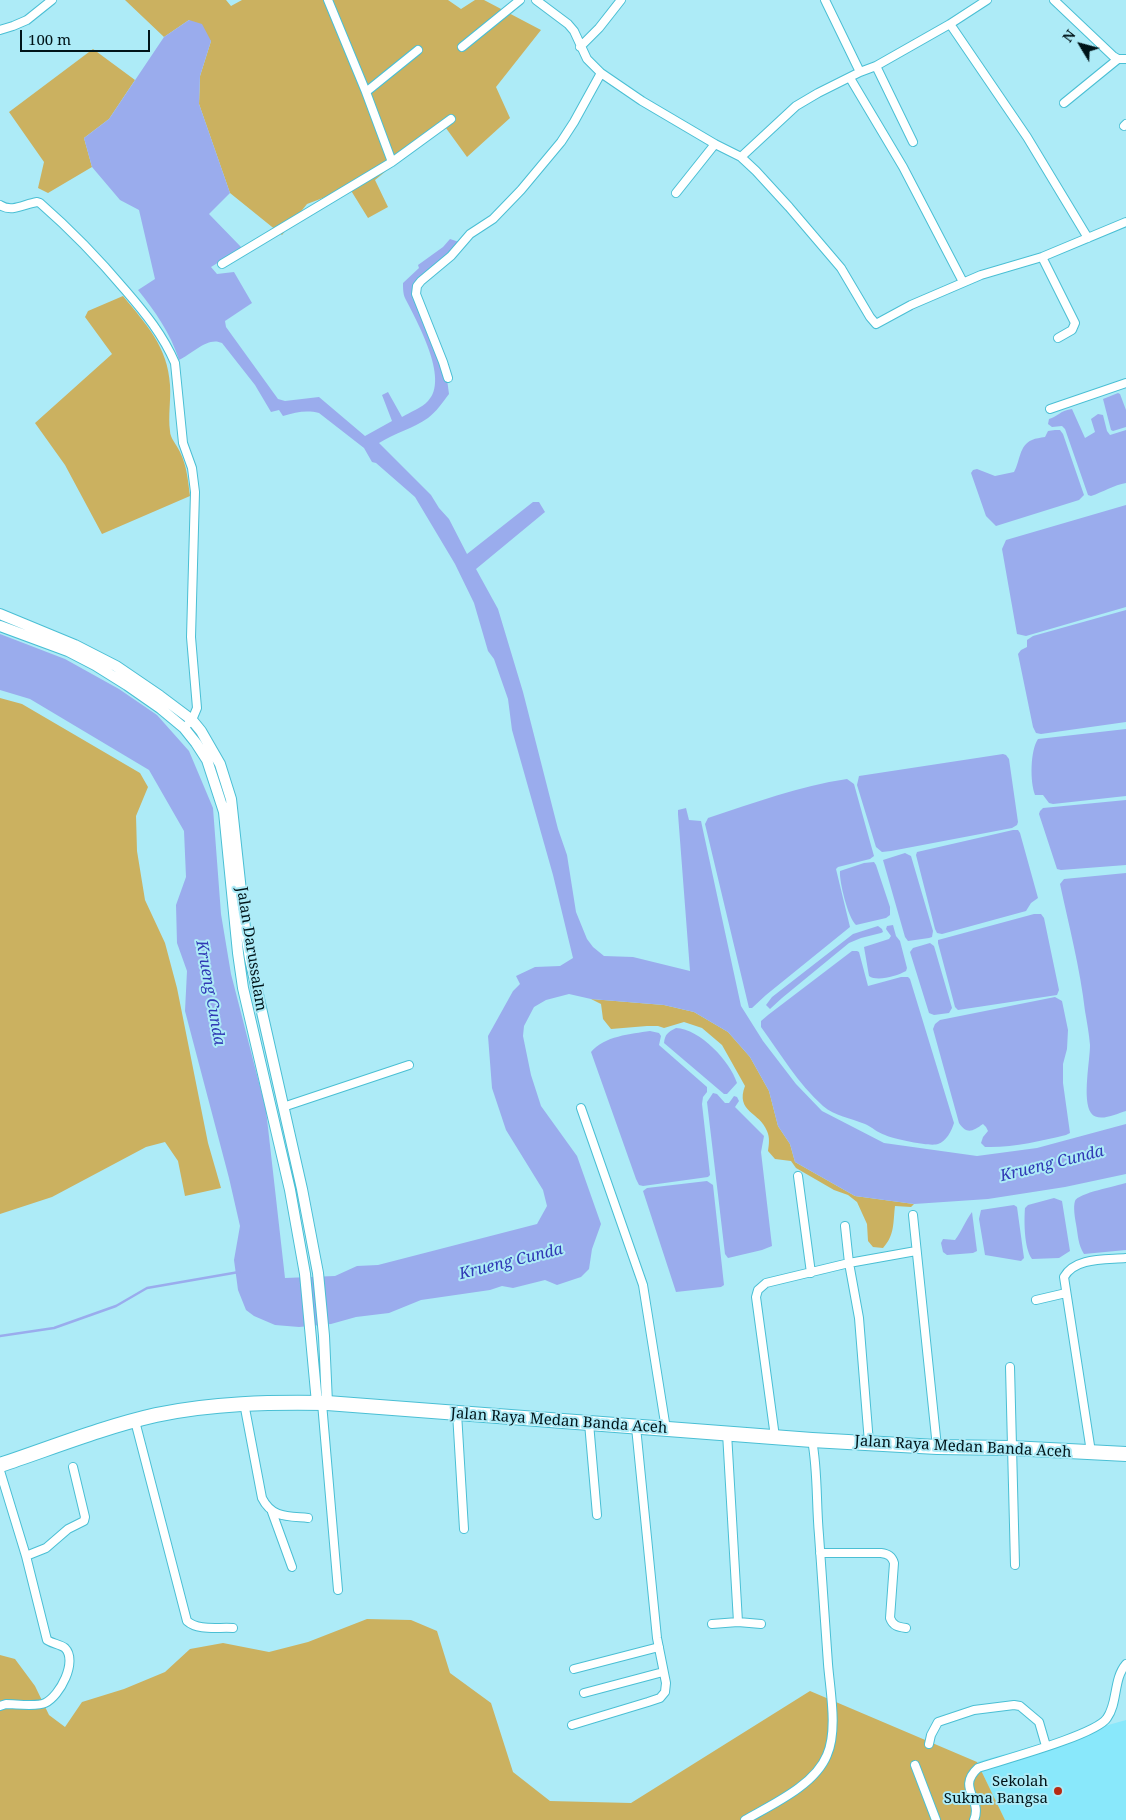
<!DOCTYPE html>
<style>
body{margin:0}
#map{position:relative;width:1126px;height:1820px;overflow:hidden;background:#adebf7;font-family:"Noto Serif",serif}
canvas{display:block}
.north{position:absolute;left:1056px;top:20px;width:50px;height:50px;-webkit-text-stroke:4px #adebf7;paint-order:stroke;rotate:307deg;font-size:14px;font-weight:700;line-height:20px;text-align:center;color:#001419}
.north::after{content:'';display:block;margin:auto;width:18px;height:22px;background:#001419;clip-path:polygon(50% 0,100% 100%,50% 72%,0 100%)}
.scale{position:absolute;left:20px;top:30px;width:130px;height:22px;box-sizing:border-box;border:2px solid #001419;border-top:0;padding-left:6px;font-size:15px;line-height:18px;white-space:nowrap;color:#001419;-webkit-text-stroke:4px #adebf7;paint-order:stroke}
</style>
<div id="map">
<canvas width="1126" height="1820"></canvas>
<div class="north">N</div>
<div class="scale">100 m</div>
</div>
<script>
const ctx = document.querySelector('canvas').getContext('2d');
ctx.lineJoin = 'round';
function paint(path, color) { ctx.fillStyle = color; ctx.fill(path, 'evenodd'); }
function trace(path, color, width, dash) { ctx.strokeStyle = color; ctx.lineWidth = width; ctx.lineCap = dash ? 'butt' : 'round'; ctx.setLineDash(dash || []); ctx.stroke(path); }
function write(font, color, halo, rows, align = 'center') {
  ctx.font = font + ' "Noto Serif",serif'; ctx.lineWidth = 4; ctx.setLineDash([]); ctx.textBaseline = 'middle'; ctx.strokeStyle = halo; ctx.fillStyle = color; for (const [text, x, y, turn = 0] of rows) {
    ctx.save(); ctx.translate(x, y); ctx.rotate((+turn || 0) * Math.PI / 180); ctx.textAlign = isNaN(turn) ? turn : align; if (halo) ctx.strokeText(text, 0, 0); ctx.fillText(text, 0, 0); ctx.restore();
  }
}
const built = new Path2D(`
 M1126,1720v100h-121l-28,-58z`);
const green = new Path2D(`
 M125,0h101l5,6 11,-6h206l13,9 14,-9h9l57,30 -45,57 14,31 -43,39 -24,-33 -68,56 13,27 -20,11 -18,-29 -20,11 -2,-4 -21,8 -25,31 -52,-42 -31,-89 1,-28 11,-35 -22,-21 -25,17z
 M93,49l42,31 -26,39 -25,19 8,29 -44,26 -10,-5 6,-26 -35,-50z
 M123,296c23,28 45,51 47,89 1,15 -2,31 0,46 0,7 7,14 10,21 7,14 8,29 10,44l-88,38 -37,-69 -30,-42 77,-69 -27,-37 3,-6z
 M0,698l22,6 118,69 8,14 -12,29 1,35 8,49 20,43 12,45 31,155 13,45 -36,8 -7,-35 -13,-19 -19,5 -94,50 -52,17z
 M591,999l73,6 30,7 34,20 22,25 19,34 9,35 12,18 5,18 60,34 59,8 -3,3 -16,-1c-2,16 0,29 -12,42l-10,-1 -5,-6 -1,-17 -10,-22 -9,-7 -14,-5 -38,-22 -5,-7 -16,-2 -7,-8c1,-7 2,-13 -1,-20 -7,-19 -32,-19 -22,-45l-23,-41 -20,-17 -18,-6 -20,6 -6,-2h-11l-36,3 -8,-10 -2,-15z
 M367,1619l44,1 26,11 13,42 41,30 22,69 37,29 81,2 179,-112 167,71 28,58h-1005v-165l15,4 20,27 14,29 16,12 17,-25 42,-13 41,-17 25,-23 33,-6 46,9 39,-10z`);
const water = new Path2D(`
 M189,20l13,4 9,17 -11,35 -1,28 31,89 -21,21 33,34 -31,19 6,7 17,-2 18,31 -27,18 1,6 52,72 7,2 34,-4 46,39 27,-15 -10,-26 6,-3 14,25c8,-5 20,-9 26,-16 22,-22 -12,-81 -23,-103 -2,-4 -2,-11 -2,-15l16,-15 -1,-3 25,-18 7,-8 9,3 -3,7 -43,37 34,93 2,15c-6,8 -13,18 -21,24 -14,10 -33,15 -49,25l52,52 8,13 10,11 18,35 66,-52h6l6,10 -69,57 22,40 25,83 35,137 9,26 9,57 11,27 6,8 11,9 29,1 57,14 -12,-157v-4l8,-2 3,12 12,1 40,185 22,35 33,43 26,27 62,32 93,13 60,-8 89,-24v50l-61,13 -77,12 -74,5 -59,-8 -60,-34 -5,-18 -12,-18 -9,-35 -19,-34 -22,-25 -34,-20 -30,-7 -73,-6 -22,-5 -23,6 -12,7 -10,19 -1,10 8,39 10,31 36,50 24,68 -9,25 -3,20 -8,8 -24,8 -12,-5 -32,8 -11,-2 -12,4 -69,10 -32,13 -33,4 -25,7 -32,3 -24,-2 -21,-9 -8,-6 -8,-20 -4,-30 6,-34 -11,-48 -44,-167 2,-40 -10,-28 -1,-38 10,-28 -2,-46 -35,-61 -119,-71 -30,-9v-56l65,25 54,30 38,26 32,36 24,57 8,106 10,60 35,136 19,168 50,-2 22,-10 21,-1 159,-41 10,-18 -4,-16 -37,-60 -14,-42 -4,-52 25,-45 7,-7 -4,-8 19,-9 25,-1 13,-8 -20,-83 -41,-145 -4,-31 -14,-40 -6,-8 -14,-48 -19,-39 -40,-67 -39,-34 -4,-1 -8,-14 -45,-35c-12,-3 -23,-1 -36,3l-4,-6 -8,2 -16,-27 -33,-42c-14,-7 -30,11 -43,17 -8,-26 -24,-49 -41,-70l17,-11 -16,-69 -19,-10 -28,-33 -8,-29 25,-19 55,-82z
 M1118,393l2,1 6,16v17l-13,4 -2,-1 -8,-31z
 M1072,409l13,29 10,-6 -4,-13 7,-5 5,1 4,16 3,4 16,-5v53c-12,2 -23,9 -35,13l-3,-1 -23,-66 -3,-3 -10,1 -4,-3 1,-5c8,-2 12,-9 23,-10z
 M1055,430h5l3,4 21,61 -5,5 -83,26 -10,-10 -15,-43 2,-3 4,-1 18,7 19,-4c6,-10 5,-27 18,-32 4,-2 8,-2 13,-3l3,-6z
 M1126,505v102l-100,29 -9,-2 -15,-85 4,-9z
 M1126,610v112l-85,12 -5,-1 -3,-6 -15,-73 3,-4 6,-3v-7l6,-4z
 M1126,729v67l-73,8 -4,-1 -6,-8h-8c-5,-13 -5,-44 3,-56z
 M1003,754l3,1 3,4 9,63 -1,3 -5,3 -121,23 -9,1 -6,-5 -19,-62 2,-9z
 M847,779l7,5 20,72 -4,3 -32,8 -2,2 14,58 -84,68 -14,13h-3l-44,-184 3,-6c46,-15 91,-32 139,-39z
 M1126,800v65l-65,5 -4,-1 -18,-55 1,-3 3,-3z
 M1013,830h5l2,3 18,65 -7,5 -5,8 -84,23 -5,-1 -2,-4 -19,-74 1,-3z
 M905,853l6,3 22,75 -1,6 -3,1 -21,3 -3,-4 -22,-77z
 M874,862l2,3 14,42v8l-4,3 -30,7c-8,-7 -17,-44 -16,-54l24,-8z
 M1126,873v238c-10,3 -28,12 -35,2 -9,-13 -1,-52 -1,-68 -1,-11 -3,-23 -5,-34 -5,-43 -16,-85 -25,-127l4,-5z
 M1034,914h7l3,4 15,72 -2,5 -99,15 -3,-3 -17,-64v-3z
 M893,925l3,11 4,5 7,27 -1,3c-9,5 -29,11 -37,5l-5,-29 25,-8 2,-3 -5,-7 1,-3z
 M878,926l4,3 1,3 -2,1 -20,5 -12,5 -67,55 -12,11 -4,-4 6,-8 81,-63z
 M930,943l4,3 18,62 -3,5 -15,2 -5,-2 -19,-61 3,-4z
 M852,951h5l2,1 9,34 33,-9h7l2,2 44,144c-2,7 -8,19 -16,21 -8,3 -44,-5 -53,-9 -7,-2 -13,-8 -20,-11 -15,-6 -30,-8 -42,-18 -25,-22 -43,-53 -62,-79v-6l7,-6z
 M1055,997l7,4 6,29 -1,19 -4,15v19l7,50 -4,2c-26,6 -54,13 -81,12l-4,-4 2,-6 5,-6 -2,-4 -3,-3c-10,7 -16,11 -24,-1l-26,-94 2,-5 5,-4z
 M676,1028c24,1 54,33 61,55l-10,11h-3l-60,-51c1,-9 4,-11 12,-15z
 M650,1031l9,2 2,3 -2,9 48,42v5l-4,5 -1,7 8,71 -2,2 -65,9 -4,-1 -3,-6 -45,-127c13,-16 40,-18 59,-21z
 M713,1093l4,1 8,9h4l5,-7 3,1 2,4 -4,6 29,29 -3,16 11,94 -10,4 -34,8 -3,-4 -18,-152z
 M707,1181l6,4 11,100 -3,2 -45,5 -33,-101 4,-3z
 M1126,1183v67l-42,4c-6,-9 -6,-19 -8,-30 -1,-6 -3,-17 -1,-23 3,-8 42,-15 51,-18z
 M1054,1198l8,3 8,50 -11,7 -27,1c-8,-11 -8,-38 -7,-51l3,-3z
 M1014,1205l3,2 7,51 -3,3 -36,-6 -6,-36 2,-9z
 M972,1212l5,39 -4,2 -26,2 -4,-3 -2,-9 2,-4 12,1c7,-9 10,-19 17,-28z`);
const stream = new Path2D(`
 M0,1336l54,-8 62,-22 31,-18 92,-16`);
const minor = new Path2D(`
 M328,0l38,92 52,-42
 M536,0l32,24 6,7 13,28 14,14 41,28 73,43 26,13 15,14 33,36 52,61 29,49 6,7 35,-19 70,-30 61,-18 84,-35
 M825,0l35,72
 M1054,0l59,56 5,3h8
 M950,24l77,113 61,101
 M0,30l13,-4 14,-6 25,-20
 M462,47l58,-47
 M580,47l19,-19 22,-28
 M876,66l37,76
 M850,78l53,89 60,115
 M366,92l26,70
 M1064,103l54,-44
 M1124,126l2,-2
 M741,157l55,-51 22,-13 42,-21 16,-6 74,-42 37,-24
 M676,193l39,-49
 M0,205c12,8 24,-1 37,-3l3,1c31,27 59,56 86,88 19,22 37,44 49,72l8,80 9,25 3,24 -4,145 6,71 -5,12 -8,8
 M1042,257l33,66 -3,7 -14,8
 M222,264l170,-102 59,-43
 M448,378l-5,-16 -27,-68 1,-8 4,-5 30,-25 19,-22 23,-15 28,-29 40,-48 13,-20 27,-49
 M1050,409l76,-26
 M283,1107l126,-42
 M581,1108l62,177 23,144
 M798,1176l13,97
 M913,1215l24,232
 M1036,1300l30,-7
 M1010,1367l5,198
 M244,1403l18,95c10,20 25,18 46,20
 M322,1403l16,187
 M457,1413l7,116
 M135,1421l52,200c11,10 31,6 46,7
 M589,1423l8,92
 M727,1433l11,189
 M775,1437l-19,-140 2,-7 8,-7 83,-20 -4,-37
 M869,1443l-10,-125 -10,-55 67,-12
 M1091,1452l-27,-175c11,-20 42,-17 62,-19
 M0,1471l26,85 21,84c6,4 13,4 18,8 13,13 -5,48 -20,55 -8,4 -29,1 -39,1l-6,2
 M272,1512l20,55
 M820,1553h61c7,1 11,3 13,10l-4,55c3,8 8,9 16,10
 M26,1556l20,-8 22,-19 16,-8 1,-4 -12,-50
 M712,1624l26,-2 23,2
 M574,1669l85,-22
 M584,1693l79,-21
 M572,1725l76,-23 12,-4 5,-6 1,-9 -9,-45 -21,-211
 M929,1744l2,-9 7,-13 36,-12 40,-5 6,1 19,16 7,24
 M915,1765l21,55
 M745,1820c28,-16 70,-35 82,-65 11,-25 3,-65 1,-91 -3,-43 -6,-86 -9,-129 -3,-32 -1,-64 -7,-95
 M974,1820c9,-21 -18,-32 4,-52 24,-8 118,-33 129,-50 11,-15 6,-39 19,-54`);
const tertiary = new Path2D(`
 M0,614l75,31 41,21 44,30 32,24 9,11 19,33 11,35 14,129 5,31 52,230 16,84 6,63 3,67
 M0,626l68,25 27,14 32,20 33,23 24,20 12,15 11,17 17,52 14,141 5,35 47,202 15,84 12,129`);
const trunk = new Path2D(`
 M0,1465c51,-17 103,-38 156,-50 57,-12 114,-13 171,-12l485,37 125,7 74,1 115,6`);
const markers = [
 [1058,1791,5,"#b72a13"]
];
const streetNames = [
 ["Jalan Darussalam",251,949,81],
 ["Jalan Raya Medan Banda Aceh",559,1421,4],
 ["Jalan Raya Medan Banda Aceh",963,1447,3]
];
const poiNames = [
 ["Sekolah",1048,1782],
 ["Sukma Bangsa",1048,1799]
];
const waterNames = [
 ["Krueng Cunda",210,993,80],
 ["Krueng Cunda",1052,1164,-14],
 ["Krueng Cunda",511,1262,-14]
];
paint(built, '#89e8fb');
paint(green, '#cbb160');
paint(water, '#9aaced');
trace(stream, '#9aaced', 2.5);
trace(minor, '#4abfd4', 10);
trace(tertiary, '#4abfd4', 12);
trace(trunk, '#4abfd4', 16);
trace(minor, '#fff', 8);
trace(tertiary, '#fff', 10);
trace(trunk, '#fff', 14);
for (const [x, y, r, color] of markers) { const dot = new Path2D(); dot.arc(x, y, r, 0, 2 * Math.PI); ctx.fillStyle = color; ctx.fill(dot); trace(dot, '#adebf7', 2); }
write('15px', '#001419', '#adebf7', streetNames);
write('15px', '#001419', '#adebf7', poiNames, 'right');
write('italic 16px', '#3039b5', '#adebf7', waterNames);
</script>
